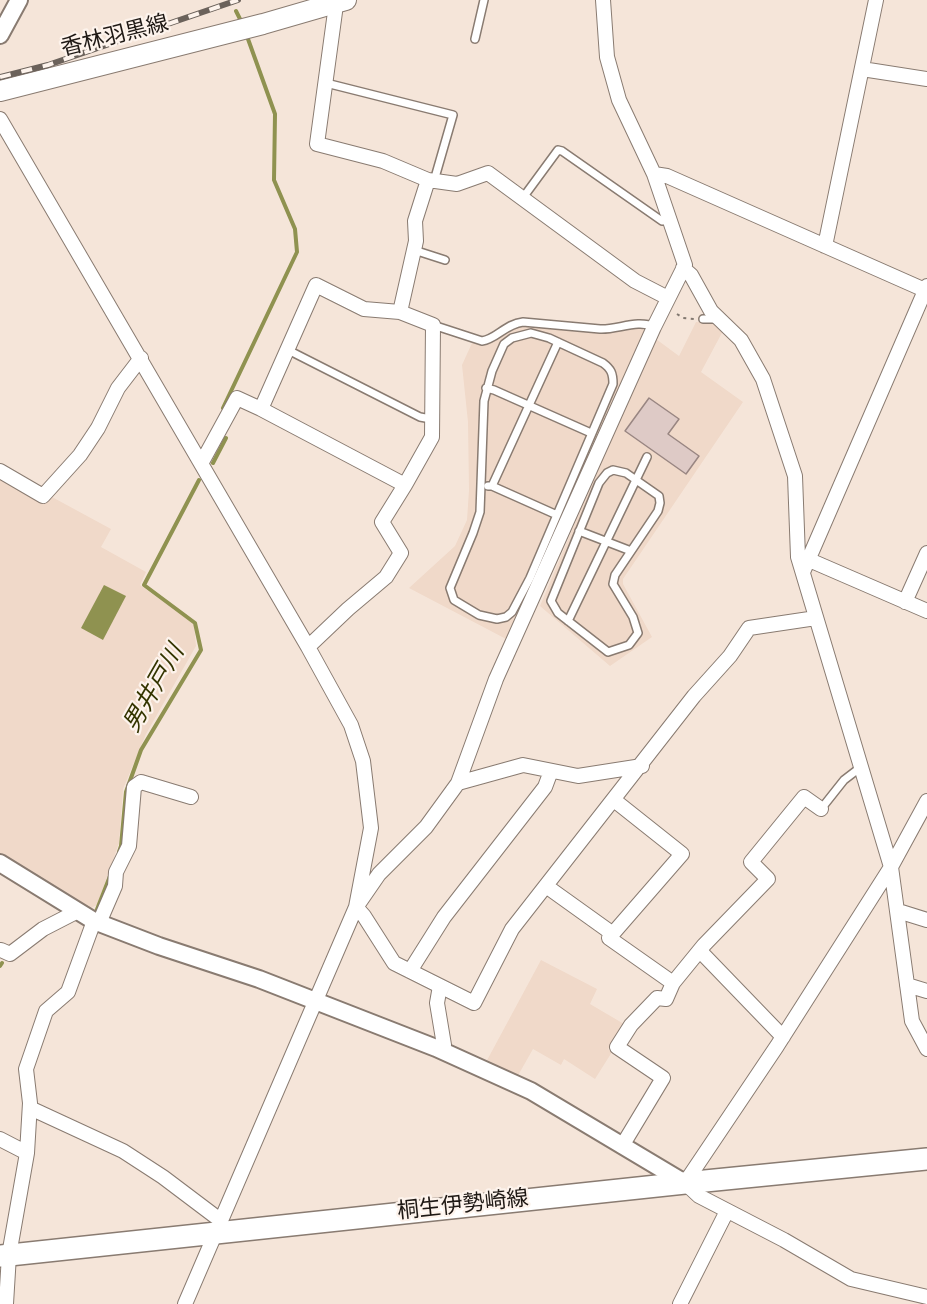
<!DOCTYPE html>
<meta charset="utf-8">
<style>
body{margin:0}
canvas{display:block;background:#f5e5d9}
</style>
<canvas width="927" height="1304"></canvas>
<script>
const ctx = document.querySelector('canvas').getContext('2d');
ctx.lineJoin = 'round';
function paint(path, color) { ctx.fillStyle = color; ctx.fill(path, 'evenodd'); }
function trace(path, color, width, dash) { ctx.strokeStyle = color; ctx.lineWidth = width; ctx.lineCap = dash ? 'butt' : 'round'; ctx.setLineDash(dash || []); ctx.stroke(path); }
function write(font, color, halo, rows, align = 'center') {
  ctx.font = font + ' "Titillium Web","Noto Sans JP",sans-serif'; ctx.lineWidth = 4.5; ctx.setLineDash([]); ctx.textBaseline = 'middle'; ctx.strokeStyle = halo; ctx.fillStyle = color; for (const [text, x, y, turn = 0] of rows) {
    ctx.save(); ctx.translate(x, y); ctx.rotate((+turn || 0) * Math.PI / 180); ctx.textAlign = isNaN(turn) ? turn : align; if (halo) ctx.strokeText(text, 0, 0); ctx.fillText(text, 0, 0); ctx.restore();
  }
}
const built = new Path2D(`
 M696,322l20,1 8,6 -23,43 42,30 -120,177v5l29,53 -42,29 -70,-60 70,-166 -102,200 -99,-52 46,-42 12,-26 2,-30 -1,-68 -6,-57 10,-22h18l14,-12 12,-5 90,7 35,-5 38,28z
 M0,478l46,25 6,-6 59,32 -10,18 45,25 -6,13 54,39 2,22 -50,88 -23,55 -4,54 -22,62 -6,3 -91,-54z
 M541,960l56,29 -7,15 34,20 -16,25 4,3 -17,27 -31,-20 -3,6 -28,-16 -17,30 -31,-15z`);
const water = new Path2D(`
 M104,585l22,11 -23,44 -22,-12z`);
const stream = new Path2D(`
 M236,11l5,10
 M223,408l74,-156 -2,-23 -21,-49 1,-66 -27,-75
 M213,463l13,-25
 M119,852l2,-6 5,-54 15,-42 60,-100 -6,-27 -51,-38 55,-105
 M96,912l14,-36
 M0,966l2,-3`);
const building = new Path2D(`
 M649,398l30,21 -11,15 31,22 -13,18 -61,-43z`);
const path = new Path2D(`
 M677,314l6,4 11,1`);
const service = new Path2D(`
 M475,39l9,-39
 M326,83l127,32 -19,66
 M522,199l36,-49 4,1 100,70 8,-1
 M414,250l31,10
 M703,319h15
 M433,325l49,16c15,-2 23,-17 41,-19l77,7c17,1 38,-10 54,-2
 M531,333l18,5 54,25c8,6 10,10 10,21l-83,194 -18,34 -6,5 -9,2 -18,-4 -25,-15 -4,-12 23,-55 7,-21 4,-111 8,-30 12,-27 8,-6z
 M288,350l132,67 11,2
 M486,388l8,2 97,43
 M613,470l13,3 33,23 1,7 -2,8 -43,64 -2,9 20,33 5,16 -9,12 -21,7 -50,-39 -7,-12 48,-118 8,-10z
 M488,486h4l65,29
 M492,486l66,-144
 M579,531l52,20
 M568,621l79,-164
 M821,809l23,-29 17,-13`);
const minor = new Path2D(`
 M335,3v9l-18,132 66,17 45,19 29,4 31,-11 147,108 33,17
 M862,69l65,10
 M0,119l308,528 43,78 12,36 8,67 -15,79 -171,397
 M654,174l13,2 260,115
 M825,246l51,-246
 M683,268l8,7 20,36 30,29 22,39 32,97 3,81 93,310 21,154 15,28
 M400,312l16,-71 -1,-20 13,-41
 M261,409l144,76
 M202,462l35,-64 24,11 55,-124 48,24 36,3 33,13 -1,112 -27,48 -23,37 19,31 -15,24 -38,32 -40,38
 M0,471l43,25 37,-41 18,-27 20,-40 23,-30
 M807,559l120,52
 M803,572l124,-286
 M905,602l22,-49
 M551,771l-6,16 -101,130 -34,54 64,32 38,-74 182,-233 36,-40 19,-28 67,-10
 M458,783l65,-18 55,11 64,-10
 M614,800l68,54 -73,84 64,45
 M927,801l-36,66 -114,179 -92,137 14,13 85,44 67,39 76,18
 M546,886l67,48
 M359,903l20,-29 47,-47 32,-44 38,-104 158,-352 31,-62 -31,-91 -35,-74 -12,-43 -4,-57
 M356,907l8,9 30,47 16,8
 M898,911l29,9
 M99,923l16,-37 1,-14 13,-26 5,-59 7,-5 50,15
 M1,950l9,4 33,-25 35,-18
 M700,951l83,86
 M907,985l20,6
 M440,986l-3,17 7,42 -2,5
 M30,1108l93,43 40,26 57,43
 M0,1139l27,14
 M622,1146l41,-68 -46,-31 14,-22 26,-27 9,1 7,-16 31,-38 64,-66 -17,-17 53,-65 17,12
 M6,1304l3,-49 18,-102 3,-50 -4,-34 20,-58 22,-19 26,-71
 M680,1304l47,-93`);
const tertiary = new Path2D(`
 M0,35l19,-35
 M0,863l94,58 65,25 100,33 177,69 95,43 154,92`);
const secondary = new Path2D(`
 M0,91l263,-67 83,-24`);
const primary = new Path2D(`
 M0,1256l685,-73 242,-24`);
const rail = new Path2D(`
 M0,77l48,-12 190,-65`);
const streetNames = [
 ["香林羽黒線",115,37,-14],
 ["桐生伊勢崎線",463,1206,-6]
];
const waterNames = [
 ["男井戸川",155,689,-60]
];
paint(built, '#f0d9c9');
paint(water, '#8f9250');
trace(stream, '#8f9250', 4);
paint(building, '#decac6');
trace(building, '#998682', 1.5);
trace(service, '#897b71', 10);
trace(minor, '#897b71', 16);
trace(tertiary, '#897b71', 20);
trace(secondary, '#897b71', 22);
trace(primary, '#897b71', 24);
trace(path, '#827870', 2, [3, 4.5]);
trace(service, '#fff', 7);
trace(minor, '#fff', 14);
trace(tertiary, '#fff', 16);
trace(secondary, '#fff', 20);
trace(primary, '#fff', 21);
trace(rail, '#6b625b', 6);
trace(rail, '#fdf3ec', 4, [11]);
write('22px', '#1e1814', '#fdf3ec', streetNames);
write('italic 24px', '#343500', '#fdf3ec', waterNames);
</script>
